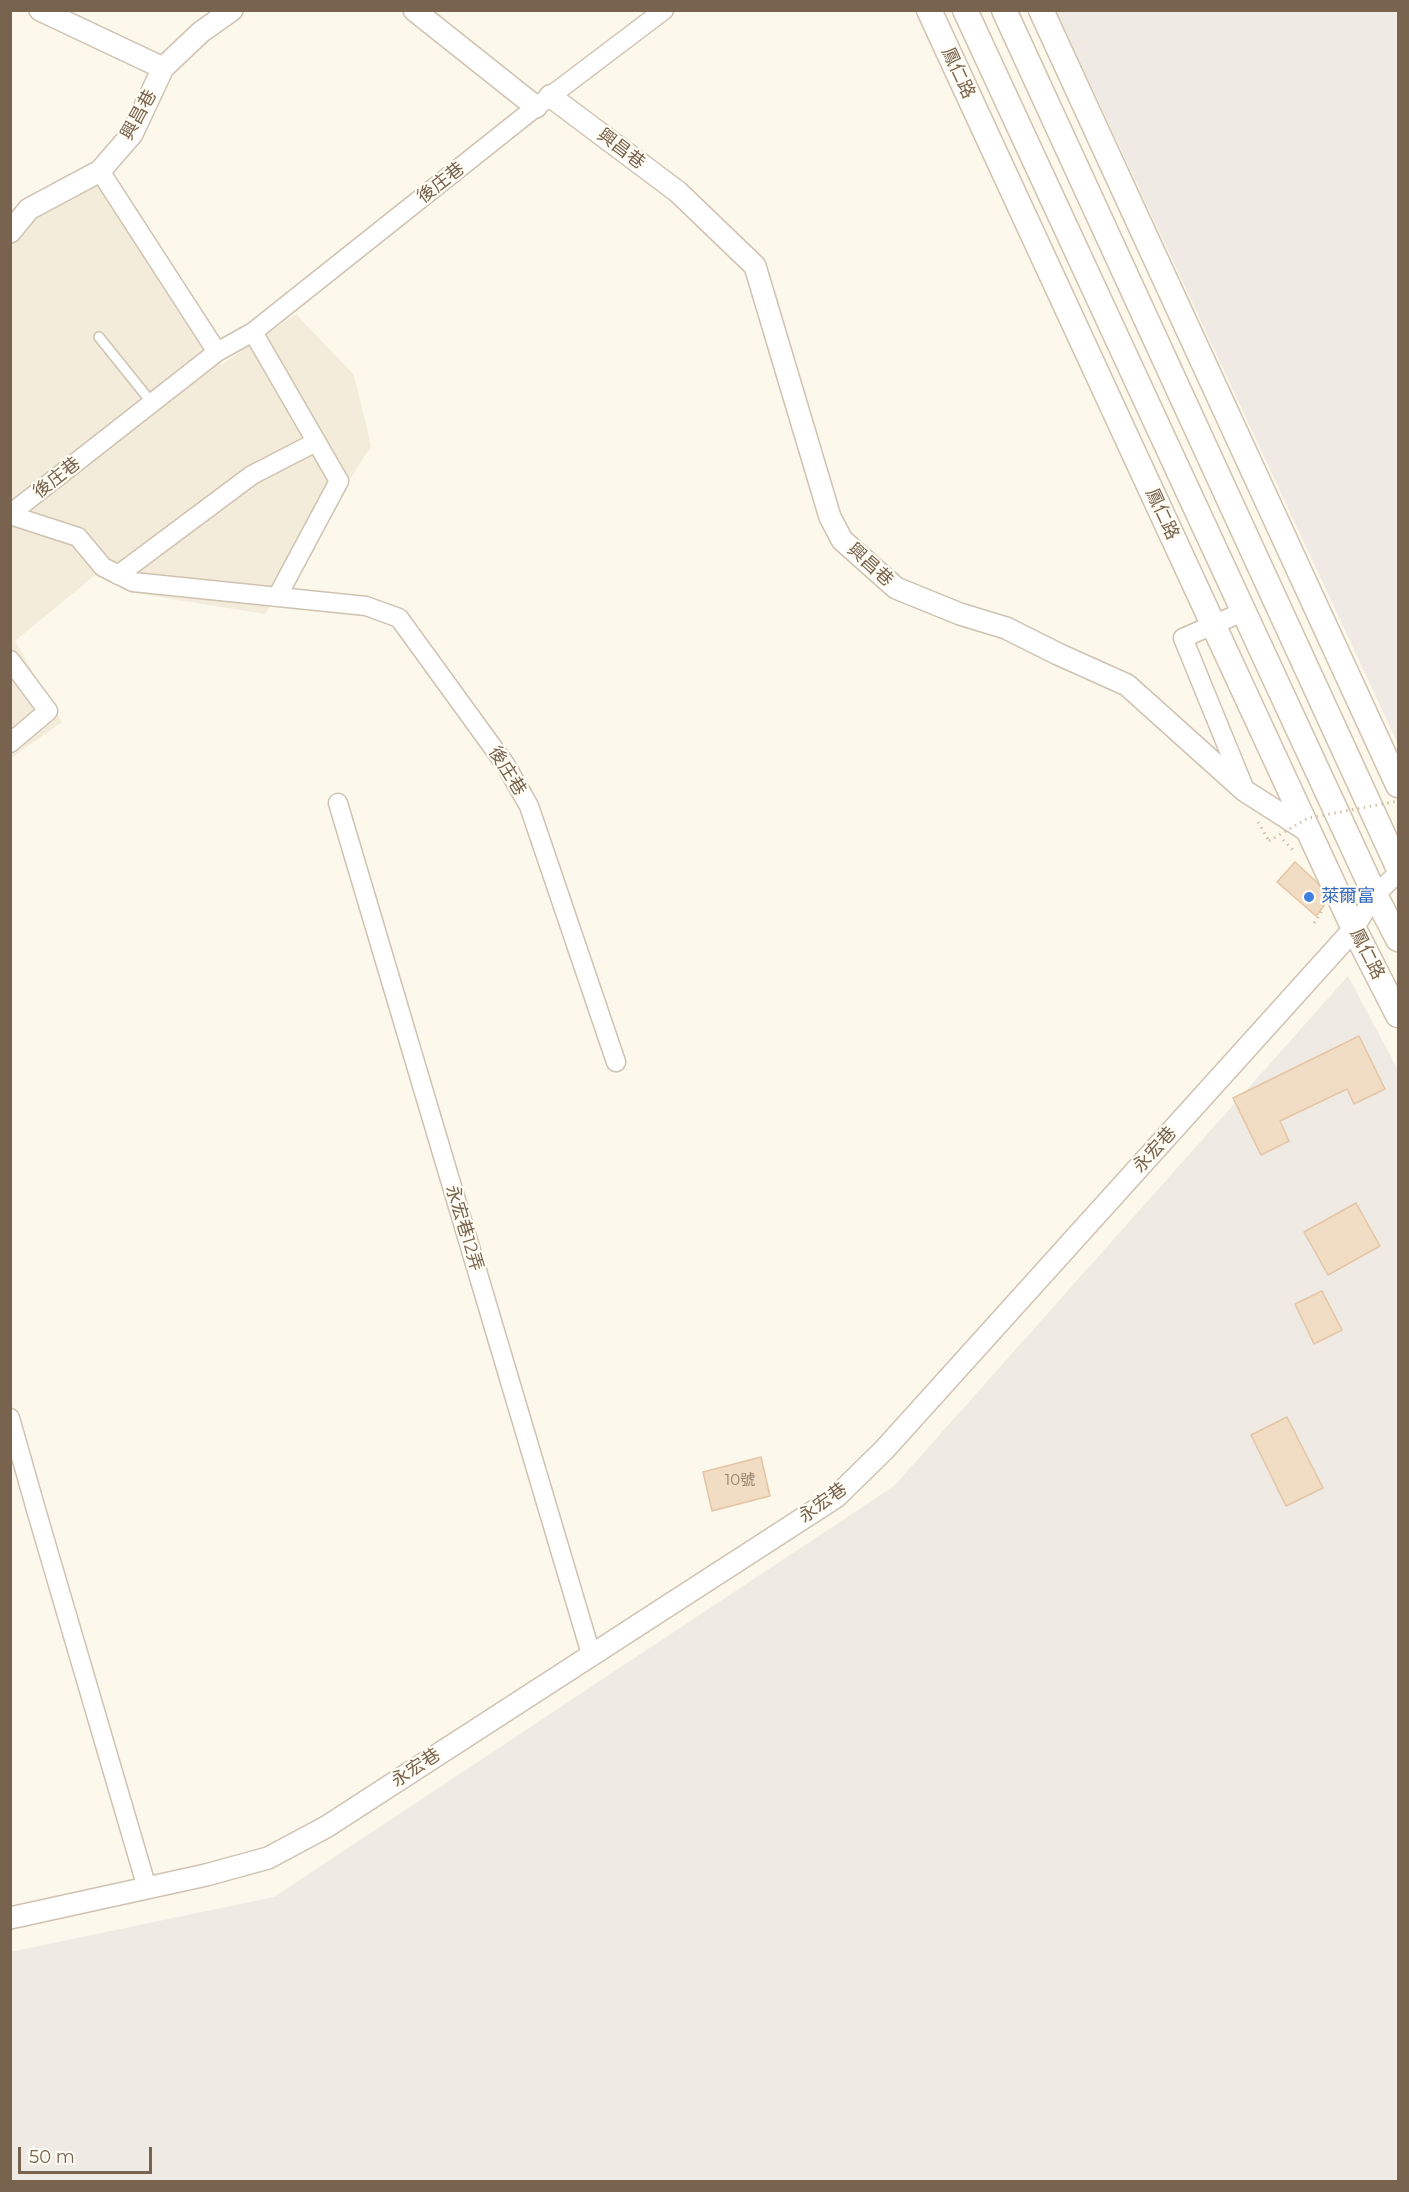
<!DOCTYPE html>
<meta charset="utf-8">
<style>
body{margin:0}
#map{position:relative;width:1409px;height:2192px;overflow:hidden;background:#fcf8ec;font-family:Montserrat,sans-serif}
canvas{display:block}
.frame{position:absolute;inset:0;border:12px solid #78634e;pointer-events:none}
.scale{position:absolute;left:18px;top:2147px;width:134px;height:27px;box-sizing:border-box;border:3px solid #78634e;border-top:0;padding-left:8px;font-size:18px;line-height:21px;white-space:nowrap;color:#78634e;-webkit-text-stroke:4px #fffcf3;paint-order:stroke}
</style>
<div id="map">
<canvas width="1409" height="2192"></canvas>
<div class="frame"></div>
<div class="scale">50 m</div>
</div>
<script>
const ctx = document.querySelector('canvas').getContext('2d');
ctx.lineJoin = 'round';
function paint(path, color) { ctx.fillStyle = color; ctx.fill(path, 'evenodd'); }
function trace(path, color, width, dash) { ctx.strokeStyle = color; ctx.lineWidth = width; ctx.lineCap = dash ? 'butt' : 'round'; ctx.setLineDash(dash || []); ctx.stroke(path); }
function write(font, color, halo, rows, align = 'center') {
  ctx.font = font + ' Montserrat,"Noto Sans TC",sans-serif'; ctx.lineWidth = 4.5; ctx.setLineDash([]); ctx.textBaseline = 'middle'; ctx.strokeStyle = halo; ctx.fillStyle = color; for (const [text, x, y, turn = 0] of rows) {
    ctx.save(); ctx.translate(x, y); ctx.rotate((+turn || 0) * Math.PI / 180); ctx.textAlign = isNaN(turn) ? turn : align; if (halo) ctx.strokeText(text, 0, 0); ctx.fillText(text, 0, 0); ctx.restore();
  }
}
const residential = new Path2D(`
 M93,161l57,107 71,97 75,-51 58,61 17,71 -106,168 -136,-22 -34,-17 -80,66 47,81 -51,36v-546l10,-12z`);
const industrial = new Path2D(`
 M1056,11h342v733l-301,-646z
 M1348,976l50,94v1111h-1387l-1,-229 264,-55 620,-411z`);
const building = new Path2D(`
 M1295,862l27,25 2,19 -8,10 -39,-34z
 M1359,1036l26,53 -31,15 -7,-15 -67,32 9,20 -28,14 -28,-57z
 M1356,1203l24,43 -52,29 -24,-43z
 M1322,1291l20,39 -28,14 -19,-40z
 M1287,1417l36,71 -37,18 -35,-71z
 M761,1457l9,39 -58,15 -9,-39z`);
const path = new Path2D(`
 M1258,822l11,19
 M1283,840l12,12
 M1314,923l8,-12`);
const service = new Path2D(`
 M99,337l53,66`);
const minor = new Path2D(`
 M100,171l117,181
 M253,332l86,149 -62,116
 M10,514l207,-162 36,-20 283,-225 128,-97
 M10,515l68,22 25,30 30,15 233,24 33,12 106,146 24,42 87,256
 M118,575l134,-100 64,-33
 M10,660l38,51 -38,32
 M1245,790l-62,-152 62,-27
 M338,803l253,851
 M1354,929l21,-34 23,-22
 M10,1418l27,95 110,375`);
const tertiary = new Path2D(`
 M40,10l123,58
 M414,10l122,97
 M550,96l128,96 77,74 75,251 12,23 54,48 64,26 46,14 52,26 69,31 118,106 64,41
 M10,232l19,-23 71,-38 32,-37 31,-66 38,-36 31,-22
 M10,1918l196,-43 62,-17 58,-31 510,-330 48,-47 470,-521`);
const secondary = new Path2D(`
 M929,10l425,919 44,86
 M965,10l410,885 23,44
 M1004,10l394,857
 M1041,10l357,775`);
const pathBridge = new Path2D(`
 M1269,841l39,-23 90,-17`);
const markers = [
 [1309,897,6,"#3f7fe0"]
];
const numberNames = [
 ["10號",740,1481]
];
const streetNames = [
 ["鳳仁路",958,73,65],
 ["興昌巷",139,115,-61],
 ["興昌巷",621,149,37],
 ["後庄巷",441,183,-38],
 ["後庄巷",57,478,-38],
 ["鳳仁路",1162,514,65],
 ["興昌巷",870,565,42],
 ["後庄巷",507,771,58],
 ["鳳仁路",1367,954,63],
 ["永宏巷",1155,1150,-48],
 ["永宏巷12弄",464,1228,73],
 ["永宏巷",823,1503,-36],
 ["永宏巷",416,1768,-33]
];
const shopNames = [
 ["萊爾富",1321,897]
];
paint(residential, '#f4ecdb');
paint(industrial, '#efebe4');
paint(building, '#f1dcc4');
trace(building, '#e4c5a5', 1.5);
trace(service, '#cfc2b1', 12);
trace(minor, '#cfc2b1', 21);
trace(tertiary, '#cfc2b1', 24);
trace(secondary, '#d2c3af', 27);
trace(path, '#d7c0a7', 3, [1.5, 4.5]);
trace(service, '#fff', 9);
trace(minor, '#fff', 18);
trace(tertiary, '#fff', 21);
trace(secondary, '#fff', 24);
trace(pathBridge, '#d7c0a7', 3, [1.5, 4.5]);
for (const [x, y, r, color] of markers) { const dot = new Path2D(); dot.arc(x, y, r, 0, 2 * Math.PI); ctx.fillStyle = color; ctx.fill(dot); trace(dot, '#fffcf3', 2); }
write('15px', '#96816c', null, numberNames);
write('18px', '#78634e', '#fffcf3', streetNames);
write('18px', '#366cbe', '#fffcf3', shopNames, 'left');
</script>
